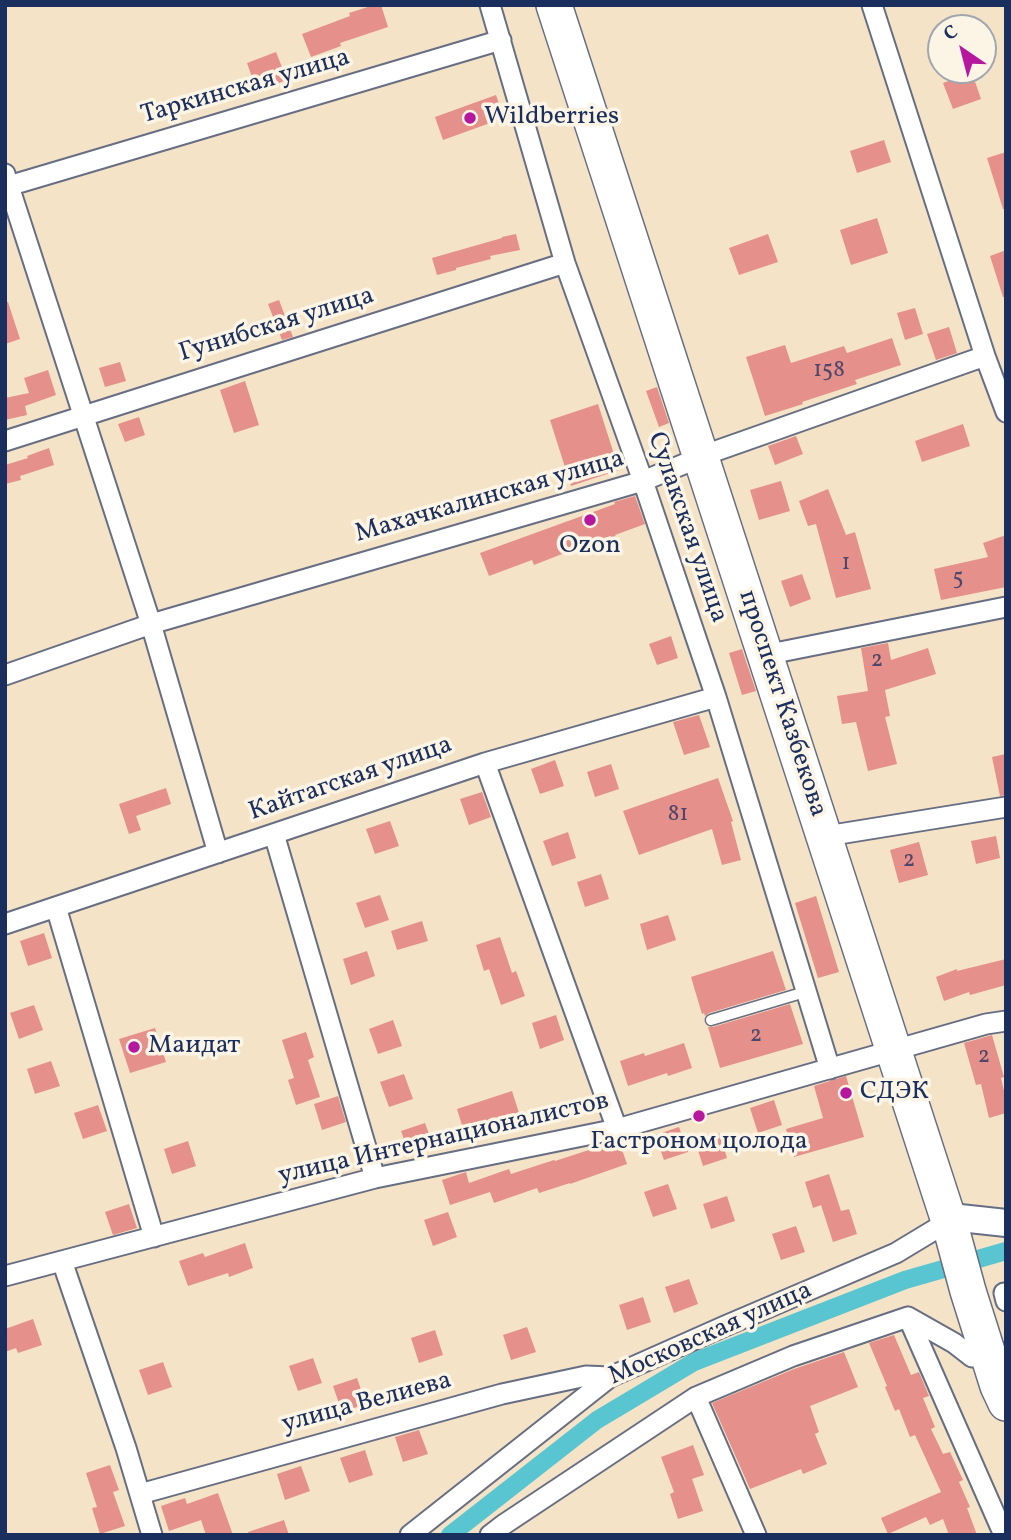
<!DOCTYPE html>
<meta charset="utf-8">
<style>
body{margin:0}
#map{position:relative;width:1011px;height:1540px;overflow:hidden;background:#f4e3c7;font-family:Vollkorn,serif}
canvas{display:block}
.frame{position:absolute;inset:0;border:7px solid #1b2f5e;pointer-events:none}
.north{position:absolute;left:927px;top:14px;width:70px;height:70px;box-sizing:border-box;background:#fcf5e5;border:2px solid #a2a6af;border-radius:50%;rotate:325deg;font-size:19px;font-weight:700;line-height:28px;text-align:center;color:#1b2f5e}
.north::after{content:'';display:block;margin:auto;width:24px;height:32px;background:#b5179e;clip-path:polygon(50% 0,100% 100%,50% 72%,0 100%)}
</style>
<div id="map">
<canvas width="1011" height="1540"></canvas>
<div class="frame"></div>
<div class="north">С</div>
</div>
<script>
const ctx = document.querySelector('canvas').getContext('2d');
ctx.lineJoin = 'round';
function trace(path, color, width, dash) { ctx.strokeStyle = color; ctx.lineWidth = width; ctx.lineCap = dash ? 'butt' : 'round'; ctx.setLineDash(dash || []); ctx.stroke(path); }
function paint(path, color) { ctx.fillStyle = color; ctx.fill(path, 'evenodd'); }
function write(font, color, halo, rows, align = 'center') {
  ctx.font = font + ' Vollkorn,serif'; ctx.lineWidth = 7; ctx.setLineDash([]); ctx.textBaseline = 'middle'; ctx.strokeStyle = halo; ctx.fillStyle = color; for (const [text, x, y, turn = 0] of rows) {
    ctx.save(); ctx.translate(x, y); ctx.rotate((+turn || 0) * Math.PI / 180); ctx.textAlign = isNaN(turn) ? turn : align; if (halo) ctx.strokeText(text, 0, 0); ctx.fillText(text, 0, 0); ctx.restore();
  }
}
const canal = new Path2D(`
 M450,1535l147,-115 97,-58 211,-82 101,-29`);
const building = new Path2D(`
 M374,5h7l7,22 -48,16 1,3 -30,11 -9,-23 48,-18 -1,-3z
 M276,52l11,28 -30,11 -10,-28z
 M972,73l9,26 -28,10 -10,-26z
 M496,95l8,23 -61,22 -8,-23z
 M884,140l7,22 -34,11 -7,-22z
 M1006,152v57h-3l-16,-51z
 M877,218l11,35 -37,12 -11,-35z
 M516,234l4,16 -30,6 1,3 -35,9v2l-19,5 -5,-17 70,-20v-1z
 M768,234l10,28 -39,13 -10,-27z
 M1006,250v47h-3l-13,-41z
 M279,300l14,37 -11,3 -14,-36z
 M5,302h3l12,37 -15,5z
 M915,308l8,26 -18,6 -8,-27z
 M949,327l8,26 -21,7 -9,-26z
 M892,338l9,27 -46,15 2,4 -55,18 1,2 -38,12 -19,-59 39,-12 6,18 53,-17 3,7z
 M120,362l6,19 -21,6 -6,-19z
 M48,370l8,25 -31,11 2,9 -22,5v-22l24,-5 -5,-15z
 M245,381l14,44 -25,8 -14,-43z
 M657,387l12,36 -10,4 -13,-36z
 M598,404l21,66 -48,16 -21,-66z
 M139,417l6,18 -20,7 -7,-18z
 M963,424l7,22 -48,16 -7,-21z
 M796,436l7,18 -28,11 -7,-19z
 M49,448l5,17 -34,11 1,4 -16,4v-19l23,-7 -1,-2z
 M781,481l9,30 -31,9 -9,-30z
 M828,489l18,46 9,-3 16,57 -35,9 -20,-74 -8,2 -9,-25z
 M635,496l10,28 -30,11 1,1 -30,10 -1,-1 -51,20 -2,-5 -43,16 -9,-23 135,-49 -1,-2z
 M1006,535v52l-65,13 -7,-31 54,-12 -5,-14z
 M802,574l9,25 -21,8 -9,-26z
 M671,636l7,22 -21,7 -8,-21z
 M888,643l3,17 37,-12 8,26 -51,16 5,26 -5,1 12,47 -29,7 -12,-49 -14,2 -5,-28 31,-5 -7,-43z
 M742,649l14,42 -14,4 -13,-42z
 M699,715l11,32 -26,8 -11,-33z
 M1006,754v41l-6,1 -8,-39z
 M555,760l9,26 -24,8 -9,-25z
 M611,764l8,25 -24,8 -8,-25z
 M718,778l15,43 -2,1 10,38 -19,5 -10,-36 -73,26 -16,-44z
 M166,788l5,16 -35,12 5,14 -12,4 -10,-30z
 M482,792l9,25 -22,8 -9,-26z
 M390,821l9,25 -24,8 -9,-25z
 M568,832l8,26 -24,8 -9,-25z
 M996,836l4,22 -24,6 -5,-23z
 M919,842l9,33 -29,8 -9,-33z
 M601,874l8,25 -24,8 -8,-25z
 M380,895l9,25 -24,8 -9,-25z
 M816,896l23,76 -21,6 -23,-75z
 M668,915l8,25 -29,10 -7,-26z
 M422,921l6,20 -31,9 -6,-19z
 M44,933l8,25 -24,8 -8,-25z
 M500,937l12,36 4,-2 9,25 -24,9 -12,-36 -5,2 -8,-26z
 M367,951l8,25 -24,9 -8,-26z
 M773,951l13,39 -77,23 -4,3 -1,-3 -2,1 -11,-37z
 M1006,959v26l-36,10 -1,-3 -25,9 -8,-24 21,-8v2z
 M790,1004l13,40 -83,24 -12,-41h5z
 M34,1005l9,25 -24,9 -9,-26z
 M556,1015l8,25 -24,9 -8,-26z
 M393,1020l9,26 -24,8 -9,-25z
 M155,1028l11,34 -36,11 -11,-34z
 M306,1032l8,25 -6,3 12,37 -24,8 -8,-25 6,-2 -12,-38z
 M992,1035l12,42 -3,1 5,21v14l-17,5 -8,-34 -5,1 -12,-42z
 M684,1043l8,25 -24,8 -1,-3 -39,13 -8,-25 24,-8 1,3z
 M51,1061l9,25 -25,8 -8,-25z
 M404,1074l9,25 -24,8 -9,-25z
 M846,1076l18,61 -70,20 -8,-28 37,-11 -9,-32z
 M512,1091l8,25 -55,19 -8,-26z
 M338,1096l8,26 -24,8 -8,-26z
 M774,1100l8,25 -24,8 -8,-25z
 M98,1105l9,26 -24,8 -9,-26z
 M425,1123l9,25 -24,8 -9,-25z
 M679,1127l9,25 -24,8 -9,-25z
 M719,1133l8,25 -24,8 -8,-25z
 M188,1141l8,25 -24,8 -8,-25z
 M619,1141l8,23 -57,20v-1l-31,10 -2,-5 -43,15 -4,-11 -40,13 -8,-25 24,-8 3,11 40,-14 2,5 43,-14 1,1 40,-13 -1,-1 4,-2z
 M829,1174l12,37 8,-2 8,25 -24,8 -12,-37 -8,3 -8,-26z
 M668,1184l9,25 -24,8 -9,-25z
 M727,1196l8,25 -24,8 -8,-25z
 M129,1204l8,24 -24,7 -8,-23z
 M448,1212l9,25 -24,9 -9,-26z
 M796,1226l9,26 -24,8 -9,-26z
 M245,1243l8,25 -24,9 -1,-4 -40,13 -9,-25 24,-8 2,4z
 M689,1279l9,25 -24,9 -9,-26z
 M643,1297l8,25 -24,8 -8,-25z
 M33,1319l9,26 -24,8 -2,-5 -11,4v-23z
 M527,1327l9,25 -25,8 -8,-25z
 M435,1330l8,25 -24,8 -8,-25z
 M894,1335l17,40 8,-3 10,24 -6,2 12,29 -4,2 12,25 7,-2 13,28 -4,2 11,25 -3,1 10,27h-28l-6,-16 -13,6 -4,-8 -38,17 -7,-16 60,-26 -26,-57 -5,2 -11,-28 -4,2 -10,-24 2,-1 -18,-43z
 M844,1352l14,35 -48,19 9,26 -4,2 12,30 -24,10 -2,-5 -51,20 -38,-86 82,-34z
 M313,1358l9,25 -24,8 -9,-25z
 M163,1362l9,25 -24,8 -9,-25z
 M357,1378l9,26 -24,8 -9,-26z
 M419,1430l9,24 -25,8 -8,-25z
 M693,1445l11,30 -12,4 11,32 -25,8 -8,-25 4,-2 -13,-35z
 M365,1450l8,25 -24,8 -9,-25z
 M110,1465l9,25 -6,2 12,34 -25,8 -8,-26 5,-1 -11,-34z
 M301,1466l9,25 -25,9 -8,-26z
 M218,1493l15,42h-27l-5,-15 -32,11 -8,-25 24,-8 2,6z
 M284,1520l5,15h-40l-1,-3z`);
const lane = new Path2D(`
 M711,1020l94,-28`);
const street = new Path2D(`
 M490,5l75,258 78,218 73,216 114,372
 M872,5l113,351 21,56
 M5,174l146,450 67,229
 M5,187l496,-147
 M5,441l560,-178
 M780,652l226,-45
 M5,675l146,-51 492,-143 70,-29 272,-96
 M485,763l132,366
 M274,834l101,344
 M839,834l167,-27
 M56,907l98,330
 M5,924l480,-161 231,-66
 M62,1261l64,187 26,87
 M5,1276l370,-98 242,-49 369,-105 20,-3
 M1006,1293h-2l2,8
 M908,1317l96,218
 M696,1397l60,138
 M140,1494l362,-100 84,-18 24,1
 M410,1535l200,-158 115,-51 171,-73 53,-32 7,-2
 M490,1535l13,-10 193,-128 97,-41 115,-39 46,26 18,14 20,-4`);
const secondary = new Path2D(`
 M960,1218l46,5`);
const highway = new Path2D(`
 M554,5l395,1216 19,70 30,95 8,17`);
const markers = [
 [470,118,7,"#b5179e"],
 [590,520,7,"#b5179e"],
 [134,1047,7,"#b5179e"],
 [846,1093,7,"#b5179e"],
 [699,1116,7,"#b5179e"]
];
const numberNames = [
 ["158",829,372],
 ["1",846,565],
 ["5",958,580],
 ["2",877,662],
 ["81",678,816],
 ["2",909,862],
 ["2",756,1037],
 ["2",984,1058]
];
const streetNames = [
 ["Таркинская улица",246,88,-16],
 ["Гунибская улица",277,326,-17],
 ["Махачкалинская улица",490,498,-16],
 ["Сулакская улица",686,528,71],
 ["проспект Казбекова",781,704,72],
 ["Кайтагская улица",351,780,-19],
 ["улица Интернационалистов",444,1140,-13],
 ["Московская улица",711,1335,-24],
 ["улица Велиева",367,1404,-15]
];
const poiNames = [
 ["Wildberries",484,118],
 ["Ozon",590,547,"center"],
 ["Маидат",148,1047],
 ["СДЭК",860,1093],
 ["Гастроном цолода",699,1143,"center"]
];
trace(canal, '#59c5d1', 18);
paint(building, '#e5908a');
trace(lane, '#676e83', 13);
trace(street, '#676e83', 23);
trace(secondary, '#676e83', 30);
trace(highway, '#676e83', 38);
trace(lane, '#fff', 10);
trace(street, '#fff', 19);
trace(secondary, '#fff', 26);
trace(highway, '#fff', 35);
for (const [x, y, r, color] of markers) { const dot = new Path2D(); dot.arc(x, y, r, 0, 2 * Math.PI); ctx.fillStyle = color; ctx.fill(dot); trace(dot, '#fcf5e5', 2.5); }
write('23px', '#4e4769', null, numberNames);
write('26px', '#1b2f5e', '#fcf5e5', streetNames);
write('26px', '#1b2f5e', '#fcf5e5', poiNames, 'left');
</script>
